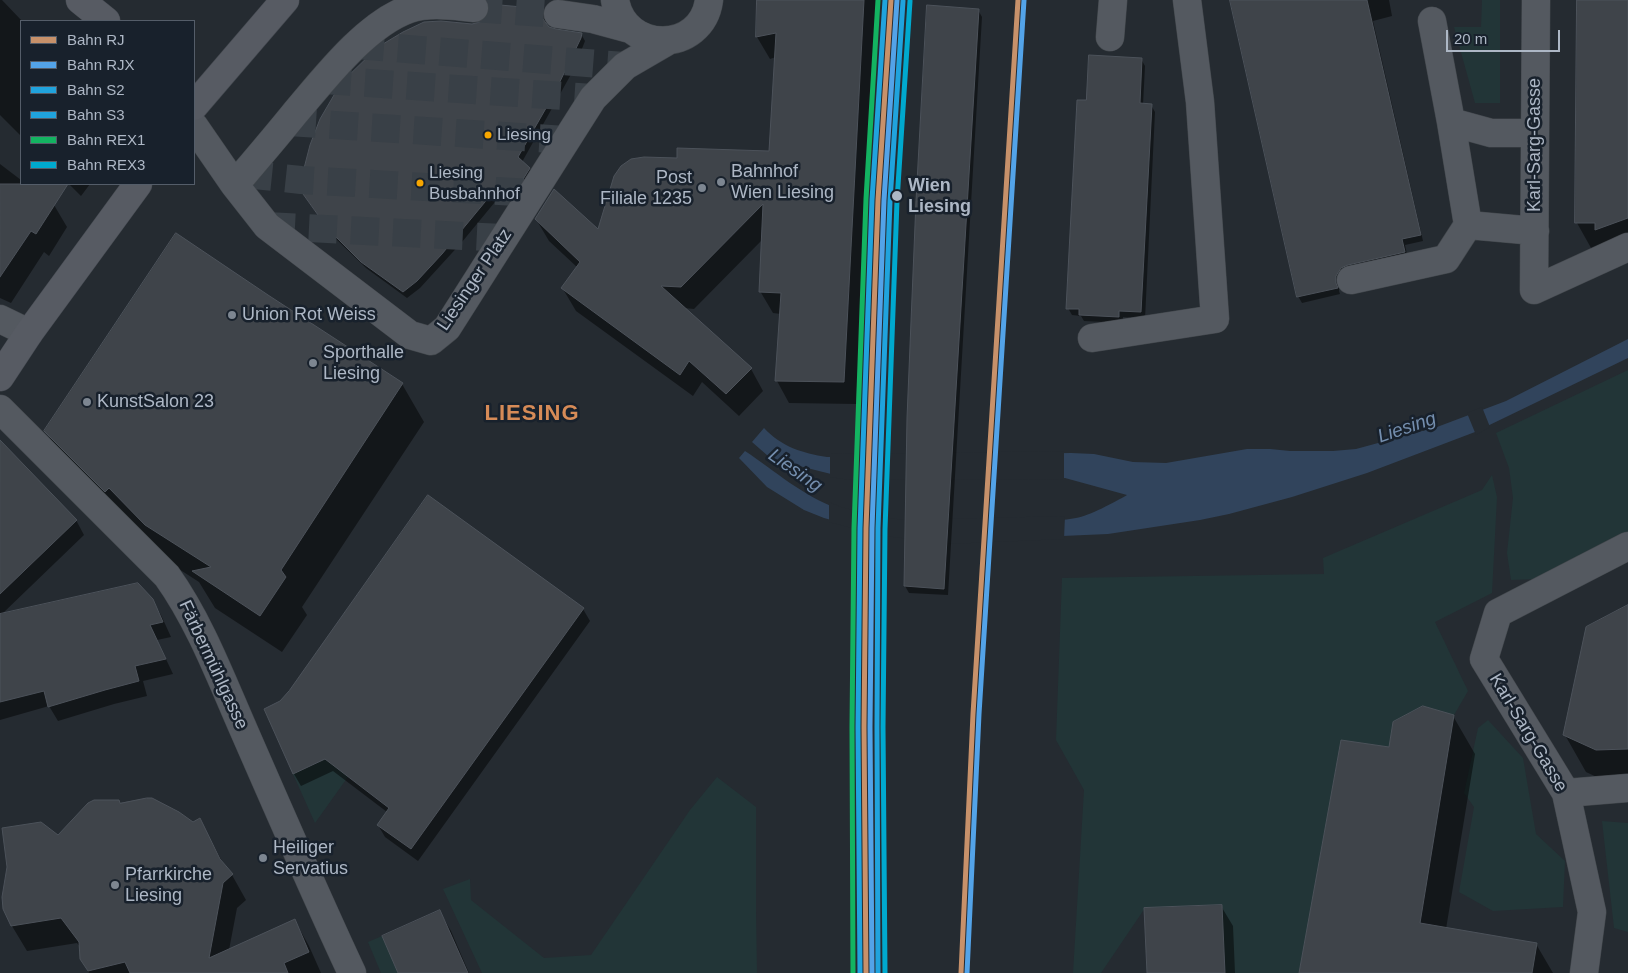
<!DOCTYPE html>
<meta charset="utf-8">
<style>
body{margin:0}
#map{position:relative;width:1628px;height:973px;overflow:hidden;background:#252b31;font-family:Arial,sans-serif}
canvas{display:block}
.legend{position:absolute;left:20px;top:20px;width:175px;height:165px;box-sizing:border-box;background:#18212c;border:1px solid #545d69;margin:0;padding:6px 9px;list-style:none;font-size:15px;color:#adb7c5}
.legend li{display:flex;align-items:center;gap:10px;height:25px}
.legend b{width:25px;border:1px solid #545d69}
.scale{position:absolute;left:1446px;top:30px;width:114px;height:22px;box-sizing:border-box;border:2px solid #adb7c5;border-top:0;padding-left:6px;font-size:15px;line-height:18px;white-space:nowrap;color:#adb7c5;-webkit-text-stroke:4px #18212c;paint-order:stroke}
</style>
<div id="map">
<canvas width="1628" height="973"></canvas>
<ul class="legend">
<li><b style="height:6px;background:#c7916a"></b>Bahn RJ</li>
<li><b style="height:6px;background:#53a3e8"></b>Bahn RJX</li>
<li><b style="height:6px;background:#20a3dd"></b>Bahn S2</li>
<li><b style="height:6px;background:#20a3dd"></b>Bahn S3</li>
<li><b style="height:6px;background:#13b361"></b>Bahn REX1</li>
<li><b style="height:6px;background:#00a9ce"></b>Bahn REX3</li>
</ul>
<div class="scale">20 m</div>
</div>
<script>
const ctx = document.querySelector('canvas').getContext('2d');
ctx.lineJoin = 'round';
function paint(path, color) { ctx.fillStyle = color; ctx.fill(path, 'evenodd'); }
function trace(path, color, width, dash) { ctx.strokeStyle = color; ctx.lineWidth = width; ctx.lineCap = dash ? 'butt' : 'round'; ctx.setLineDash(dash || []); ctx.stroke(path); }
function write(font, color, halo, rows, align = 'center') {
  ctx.font = font + ' Arial,sans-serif'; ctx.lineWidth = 5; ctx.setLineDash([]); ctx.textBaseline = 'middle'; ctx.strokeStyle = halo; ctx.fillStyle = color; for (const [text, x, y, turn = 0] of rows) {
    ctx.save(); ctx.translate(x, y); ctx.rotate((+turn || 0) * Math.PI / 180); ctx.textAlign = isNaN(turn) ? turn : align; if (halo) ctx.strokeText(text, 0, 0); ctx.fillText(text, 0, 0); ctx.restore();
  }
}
const green = new Path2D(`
 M1482,0h18v103h-25l-21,-76h27z
 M1628,370v162l-91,47 -26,1 -4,-27 6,-55 -4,-30 -13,-35z
 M1492,475l5,22 -5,96 -57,29 33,69 -14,24 -31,-9 -30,16 -4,25 -48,-7 -42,233h-74l-3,-68 -77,3 -44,65h-28l11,-183 -28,-50 6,-162 262,-4 -1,-16 159,-68z
 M508,553l-193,270 -22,-49 23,-10 13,-11z
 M1488,720l35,38 13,76 29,27 -2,46 -70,4 -34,-19 15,-85 -10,-14 14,-65z
 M717,777l39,30v105l1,61h-275l-39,-84 27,-10 1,21 73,58 47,-3 99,-145z
 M1602,821l26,2v109l-14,-4z
 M382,936l16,37h-17l-13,-31z`);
const water = new Path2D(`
 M1628,339v19l-153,74 -108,41 -75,24 -63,17 -29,6 -92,14 -160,7 -70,-8 -54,-15 -20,-8 -37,-23 -28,-29 6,-7c33,22 55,43 93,58 45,17 102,11 150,11 27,0 62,3 88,-2 13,-2 39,-16 51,-23l-62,-17 -222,-1 -56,-14 -19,-7 -16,-14 12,-14c18,19 38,25 63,29l244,-4 23,1 39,8 33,1 81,-14h23l20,2h43l23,-2 81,-22 69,-26z`);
const pier = new Path2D(`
 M1482,407l8,20 -14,8 -9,-22z
 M1064,451v29l-221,-1 -13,-2v-23z
 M829,502l12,5 40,10 24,3 160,-4 -1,23 -116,5 -70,-9 -49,-13z`);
const shadow = new Path2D(`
 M0,0h2l20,21 -1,115 -21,-21z
 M759,0h119l-22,404 -67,-1 -12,-22 4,-67 -8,-1 -13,-22 3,-52 -69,70 -10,-1 67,61 12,22 -24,25 -37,-34 -9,14 -117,-85 -13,-22 15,-21 -29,-27 -13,-22 62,12 80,-71 93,-7 5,-96 -6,2 -13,-22z
 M1231,0h158l3,16 -19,5 50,220 -18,4 3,14 -69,24v8l1,3 -38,9 -4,-7z
 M1579,0h49v257l-33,-2 -18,-32z
 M978,10l4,7 -34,578 -39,-2 -4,-7z
 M542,12l4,6 2,10 33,6 4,7 -11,28 -52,93 7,7 4,6 -17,27 -12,-11 -42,51 -42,46 -13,10 -41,-30 -33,-32 -25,-35 164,-176z
 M1141,59l4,7 -2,39h8l4,7 -10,207 -22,-2v6l-39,-2 -3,-5 -9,-1 -4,-7 20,-206z
 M0,164l21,16v4h5l28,21 13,22 -18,29 -5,-4 -33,51 -11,-5z
 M69,184h21l-9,12z
 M268,296l134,88 22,38 -122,185 5,8 -25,37 -67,-44 -16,-26 -31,-20 -101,-94 -21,-37z
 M0,458l76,62 8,15 -82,79 150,-14 9,15 10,22 -14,3 16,34 -30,7 4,15 -33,8 -56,17 -9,-15 -49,14z
 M428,497l155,112 7,12 -172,240 -33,-24 -7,-12 9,-13 -54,-41 -32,15 -7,-12 -29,-64 16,-8 9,-11z
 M1628,606v181h-10l-32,-15 -21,-37z
 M1453,716l22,38 -29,175 90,15 17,29h-252l89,-225z
 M121,804l72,19 7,-4 25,48 7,8 14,25 -9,8 -8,42 66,-29 14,25 12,27h-232l-8,-14v-11l-4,-5 -50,8 -15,-25 46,-90z
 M1221,906l12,20 2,47h-87z
 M440,912l11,19 18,42h-70z`);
const building = new Path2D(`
 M757,0h107l-20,382 -69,-1 6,-88 -22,-1 4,-88 -82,83 -20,-1 91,82 -26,26 -37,-33 -9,14 -119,-87 19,-26 -45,-43 19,-30 44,40 16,-53 7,-10 10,-7 13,-2 33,1v-10l92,3 7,-118 -20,4z
 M1230,0h137l54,235 -19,4 3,13 -57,13 -7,3 -5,8v7l2,5 -41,9z
 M1577,0h51v218l-33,12v-7h-20z
 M500,5l22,2 21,3v9l6,8 7,2 26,4 -1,5 -28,58 -35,61 12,11 -18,29 -13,-12 -57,69 -25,27 -14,11 -42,-30 -33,-33 -25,-35 -2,-14 9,-35 10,-26 14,-24 9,-14 35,-34 25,-15 21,-10 17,-1 31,3 8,-2 7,-5 2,-11z
 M927,5l52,4 -35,580 -40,-3 3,-168 9,-217z
 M1089,55l53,3 -2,45 12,1 -11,208 -22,-1v6l-40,-2v-6h-13l11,-209h9z
 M0,184h68l-32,50 -5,-3 -31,46z
 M176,233l92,62 135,88 -122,187 5,7 -26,39 -68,-45 19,-4 -66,-42 -36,-37 -4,4 -61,-61z
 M0,440l77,80 -77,74z
 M428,495l156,113 -173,241 -34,-24 12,-17 -64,-49 -32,15 -29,-65 16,-8 9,-10z
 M138,583l15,16 10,23 -13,3 16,34 -31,7 4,15 -34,9 -57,17 -4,-16 -44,11v-88z
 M1628,605v144l-32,1 -33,-15 23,-108z
 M1423,706l31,9 -34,208 117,20 -5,30h-233l42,-233 48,7 4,-25z
 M147,798h5l27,14 14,10 7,-4 20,41 13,15 -10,9 -14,75 86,-39 14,33 -25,11 4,10h-158l-5,-11 -37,9 -8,-12 -1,-17 -18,-24 -50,8 -8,-17 -1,-12 5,-30 -5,-39 39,-6 17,13 30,-32 6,-3h25l1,3z
 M1222,905l3,68h-78l-3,-65z
 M440,910l28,63h-70l-16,-37z`);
const minorTunnel = new Path2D(`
 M474,8l84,6
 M356,45l269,21
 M323,80l270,18
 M288,122l278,18
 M244,174l57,6 232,13
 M267,226l237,12`);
const minor = new Path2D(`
 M615,0c9,54 87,54 94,0
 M1536,0l-2,290 94,-43
 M558,14l35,5 37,10
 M1432,21l19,101
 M1110,37l3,-37
 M194,126l40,58 33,42 143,109 21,6 16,-13 146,-230 32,-32 43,-25
 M234,184l10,-10c17,-20 34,-40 51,-61 29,-34 71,-89 114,-104 21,-7 44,-3 65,-1
 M1535,231l-67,-6 -17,-103 40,11h44
 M1351,280l95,-21 22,-34
 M0,319l29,14
 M1092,338l123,-19 -15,-217 -13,-102
 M0,409l167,167c33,46 55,105 78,157 35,80 70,161 107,240
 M1566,793l62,-5
 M1584,973l8,-61 -26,-119 -82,-134 14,-46 130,-67`);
const major = new Path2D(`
 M80,0l26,21
 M194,106l91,-106
 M0,377l29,-44 109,-149`);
const rail1 = new Path2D(`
 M866,973l-2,-246 2,-199 12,-328 13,-200
 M961,973l12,-259 45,-714`);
const rail2 = new Path2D(`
 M872,973l-2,-246 2,-199 12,-328 13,-200
 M967,973l12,-259 45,-714`);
const rail3 = new Path2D(`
 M860,973l-2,-246 2,-199 12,-328 13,-200`);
const rail4 = new Path2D(`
 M878,973l-1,-246 1,-199 12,-327 13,-200`);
const rail5 = new Path2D(`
 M853,973l-1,-246 2,-199 12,-329 12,-199`);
const rail6 = new Path2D(`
 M885,973l-2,-246 2,-198 12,-328 13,-200`);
const markers = [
 [488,135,4.5,"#f7a600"],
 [721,182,5,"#7d8691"],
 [420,183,4.5,"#f7a600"],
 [702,188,5,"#7d8691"],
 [897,196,6,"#adb7c5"],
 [232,315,5,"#7d8691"],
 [313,363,5,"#7d8691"],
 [87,402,5,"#7d8691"],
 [263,858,5,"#7d8691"],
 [115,885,5,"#7d8691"]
];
const busNames = [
 ["Liesing",497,135],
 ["Liesing",429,173],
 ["Busbahnhof",429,194]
];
const streetNames = [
 ["Karl-Sarg-Gasse",1535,145,-90],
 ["Liesinger Platz",475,280,-56],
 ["Färbermühlgasse",213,665,65],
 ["Karl-Sarg-Gasse",1528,733,59]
];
const poiNames = [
 ["Bahnhof",731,172],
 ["Wien Liesing",731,193],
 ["Post",692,178,"right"],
 ["Filiale 1235",692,199,"right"],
 ["Union Rot Weiss",242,315],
 ["Sporthalle",323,353],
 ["Liesing",323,374],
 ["KunstSalon 23",97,402],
 ["Heiliger",273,848],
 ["Servatius",273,869],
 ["Pfarrkirche",125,875],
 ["Liesing",125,896]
];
const stopNames = [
 ["Wien",908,186],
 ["Liesing",908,207]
];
const waterNames = [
 ["Liesing",1407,428,-19],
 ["Liesing",795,471,35]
];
const districtNames = [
 ["LIESING",532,414]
];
paint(green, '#223537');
paint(water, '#31445c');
paint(pier, '#252b31');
paint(shadow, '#0007');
paint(building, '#3f444a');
trace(building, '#4c525a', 1);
trace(minorTunnel, '#394047', 28, [28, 14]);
trace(minor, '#42474c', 29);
trace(major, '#42474e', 29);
trace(minor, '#545960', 28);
trace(major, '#575b63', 28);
trace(rail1, '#c7916a', 5);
trace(rail2, '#53a3e8', 5);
trace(rail3, '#20a3dd', 5);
trace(rail4, '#20a3dd', 5);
trace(rail5, '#13b361', 5);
trace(rail6, '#00a9ce', 5);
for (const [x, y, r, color] of markers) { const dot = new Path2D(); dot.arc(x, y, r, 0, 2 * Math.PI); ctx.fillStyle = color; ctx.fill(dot); trace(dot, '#18212c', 2); }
write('17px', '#adb7c5', '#18212c', busNames, 'left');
write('18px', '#adb7c5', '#18212c', streetNames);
write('18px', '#adb7c5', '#18212c', poiNames, 'left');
write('bold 18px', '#adb7c5', '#18212c', stopNames, 'left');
write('italic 19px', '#748eae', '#18212c', waterNames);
ctx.letterSpacing = '1px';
write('bold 22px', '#d68b57', '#18212c', districtNames);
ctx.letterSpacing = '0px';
</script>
